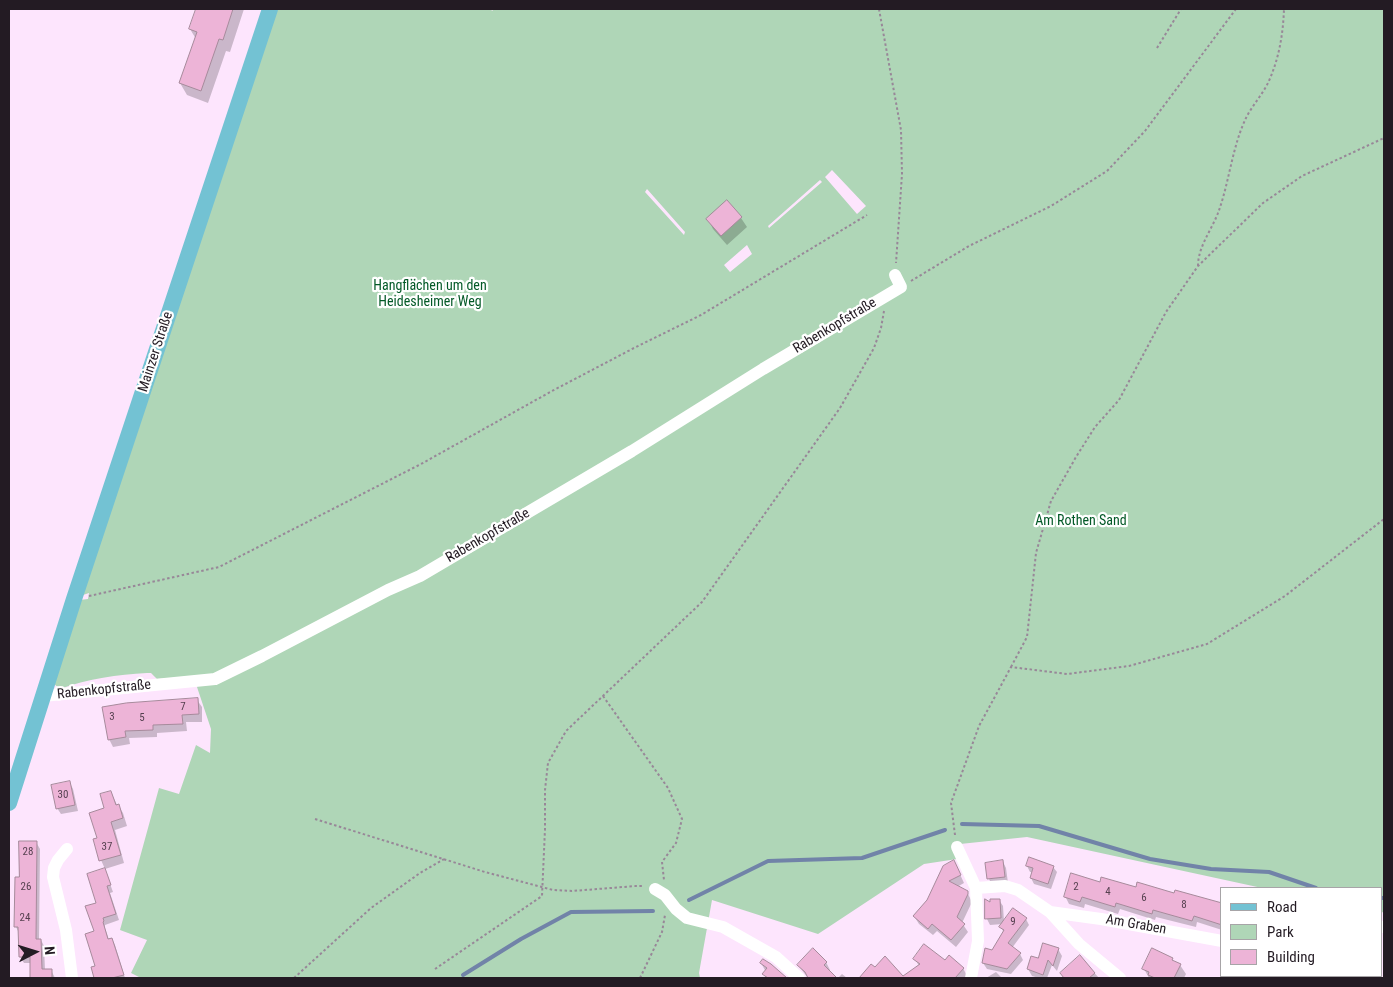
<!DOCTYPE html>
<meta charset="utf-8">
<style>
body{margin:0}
#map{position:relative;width:1393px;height:987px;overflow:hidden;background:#fde5fd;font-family:"Roboto Condensed",sans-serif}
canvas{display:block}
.frame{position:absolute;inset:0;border:10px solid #231b23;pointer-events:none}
.legend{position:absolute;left:1220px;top:887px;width:162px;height:90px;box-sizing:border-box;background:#fff;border:1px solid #a7a4a7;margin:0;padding:6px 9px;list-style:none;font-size:15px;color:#231b23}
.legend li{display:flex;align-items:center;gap:10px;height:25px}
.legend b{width:25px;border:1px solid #a7a4a7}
.north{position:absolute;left:10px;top:927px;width:50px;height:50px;-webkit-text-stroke:4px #fff;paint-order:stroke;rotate:85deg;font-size:14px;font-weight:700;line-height:20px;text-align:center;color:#231b23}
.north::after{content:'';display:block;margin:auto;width:18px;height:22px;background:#231b23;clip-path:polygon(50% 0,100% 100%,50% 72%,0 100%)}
</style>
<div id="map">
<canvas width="1393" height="987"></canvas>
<div class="frame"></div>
<ul class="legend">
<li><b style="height:6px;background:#73c2d3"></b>Road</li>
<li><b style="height:14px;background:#afd6b7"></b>Park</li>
<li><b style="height:14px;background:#edb4d7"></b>Building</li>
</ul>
<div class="north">N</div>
</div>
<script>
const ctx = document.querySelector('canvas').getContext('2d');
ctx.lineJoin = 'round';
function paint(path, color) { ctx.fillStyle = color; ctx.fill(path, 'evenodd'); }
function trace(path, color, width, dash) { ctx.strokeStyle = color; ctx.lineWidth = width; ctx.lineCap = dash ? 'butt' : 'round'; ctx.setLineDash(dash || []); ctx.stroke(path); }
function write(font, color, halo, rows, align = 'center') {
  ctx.font = font + ' "Roboto Condensed",sans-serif'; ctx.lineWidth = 4.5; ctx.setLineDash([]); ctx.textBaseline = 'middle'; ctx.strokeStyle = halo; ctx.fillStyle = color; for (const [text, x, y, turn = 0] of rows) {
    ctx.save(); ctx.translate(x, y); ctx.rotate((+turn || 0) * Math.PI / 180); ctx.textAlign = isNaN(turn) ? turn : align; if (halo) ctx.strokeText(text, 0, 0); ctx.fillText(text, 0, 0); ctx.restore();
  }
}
const green = new Path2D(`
 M276,9h213l4,2 -1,-2h892v904l-2,-1v-24h-120l-235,-51 -67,7 -3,15 -33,5 -106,70 -106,-34 -13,73 1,5h-559l-10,-5 16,-33 -27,-10 39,-142 20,6 17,-49 14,8 1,-24 -14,-42 4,-11 -44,3 -6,-6h-4c-30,2 -58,5 -87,16l-7,-6 27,-83 8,-1 1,-6 -6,2zM832,170l34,36 -9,8 -32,-37zM820,180l2,2 -53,46 -1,-2zM647,189l38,43 -1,3 -39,-43zM747,245l5,9 -22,18 -6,-7z`);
const shadow = new Path2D(`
 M197,9h47l-14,43 -4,-1 -18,52 -21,-8 -7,-12 16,-44 -6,-10z
 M741,218l6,9 -20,18 -14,-16 -5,-10z
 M197,700l5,7v15h-16l1,9 -30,2v4l-28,1 1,6 -17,3 -4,-8 -5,-31z
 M70,783l3,6 5,22 -17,3 -4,-6z
 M111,792l6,13h1l5,8 4,13 -12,4 9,33 -19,6 -4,-9 -2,-21z
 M36,842l4,7 -1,91h2l3,6 1,24h6l4,8h-24v-15h-7l-4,-6 -1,-24 -3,-6 4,-48z
 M1003,862l3,6 2,15 -16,2 -3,-6z
 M1027,866l26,1 4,5 -6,17 -17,-5 -3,-6 2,-6h-3z
 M105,870l8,22 -3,1 9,27 -14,5v3l4,12 3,-1 3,6 10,33h-29l-4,-10 5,-2 -2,-35 3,-27z
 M958,870l6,13 -7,4 10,5 5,10 -10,21 6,9 -12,15 -19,-16 -4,4 -14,-11 -5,-8z
 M1100,883l75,12 47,10v25l-25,-8 -1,5 -40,-10 -1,3 -35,-11 -2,5 -33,-10 -1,4 -15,-4 -4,-8z
 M999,900l4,6 1,16 22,-3 3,6 -17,23 8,6 3,6 -12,14 -24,-5 -4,-6 21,-30 -3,-6 2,-3 -13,1 -3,-6 5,-15z
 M1058,949l4,7 -5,15 -5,-6 -5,13h-8l-7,-2 -4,-7 11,-9z
 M1080,957l19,21h-35l-3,-5z
 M915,959l30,2 18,7 4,8 -2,2h-104l11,-13 3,3 27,9 17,-11z
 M1172,959l2,3 6,3 6,9 -2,4h-35l-5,-9z
 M826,962l4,8 -1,2 7,6h-28l-10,-13z
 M761,963l9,2 15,13h-19l-2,-4 2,-2z
 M996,972l6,6h-16z
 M842,974l5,4h-9z
 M1245,976h15l1,2h-17z
 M1294,976h8l1,2h-16z
 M1317,976h64l1,2h-64z`);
const stream = new Path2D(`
 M962,824l77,2 111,33 61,10 58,3 47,16
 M1382,898h2
 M689,900l79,-39 94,-3 83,-28
 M463,975l58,-36 50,-27 82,-1`);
const building = new Path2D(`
 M196,9h37l-10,31 -4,-1 -18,52 -22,-8 18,-51 -8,-3z
 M727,200l15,17 -21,19 -15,-17z
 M198,698l1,16 -17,1 1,9 -30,1v5l-28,1 1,6 -18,3 -6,-33 24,-4z
 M70,781l5,24 -19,4 -5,-24z
 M111,791l5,14 3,-1 4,14 -12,4 10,33 -22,6 -6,-22 4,-1 -8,-25 15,-5 -4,-14z
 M19,841h18l-1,98h5l1,30h10v9h-22v-21h-11l-1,-30h-4l1,-50h4z
 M1029,857l25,9 -6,18 -18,-6 3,-10 -7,-2z
 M954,860l7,15 -12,6 19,10v3l-11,23 8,7 -14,16 -19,-16 -4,5 -15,-13 14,-16 16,-34z
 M1003,860l2,17 -18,2 -2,-16z
 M105,868l6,17 -4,1 9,28 -13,4 1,3 -1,1 5,17 4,-1 12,37 -12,3h-18l-3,-11 4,-1 -10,-32 9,-3 -9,-25 11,-3 -9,-29z
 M1071,873l29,9 1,-5 35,10 1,-5 37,11 1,-3 47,13v22l-28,-9 -2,5 -39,-11 -1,4 -36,-11 -1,4 -33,-10 -2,5 -16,-5z
 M985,899l5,3v-3h10l1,19 -16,1z
 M1013,908l14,10 -19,25 13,10 -14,16 -25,-6 3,-15 7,2 12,-20 -5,-3z
 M1043,943l16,5 -6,18 -5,-6 -5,15 -16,-6 4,-13 7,2z
 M924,944l21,16 4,-5 15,13 -9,10h-96l12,-14 4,3 10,-11 18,20 17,-12 -7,-5z
 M813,948l14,14 -3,3 13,13h-29l-3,-6 -8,-7z
 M1152,948l21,10 -1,2 9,4 -7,14h-19l-7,-3 1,-3 -7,-3z
 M1080,955l15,18 -6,5h-25l-4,-5z
 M763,959l8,5 16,14h-19l-6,-4 5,-6 -7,-5z`);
const path = new Path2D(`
 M879,9l22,121 1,44 -6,89
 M1157,48l24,-39
 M1198,266c0,-19 13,-35 20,-53 11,-29 14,-66 28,-95 6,-12 16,-23 22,-35 11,-24 15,-48 16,-74
 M911,281l58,-35 82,-40 56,-35 38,-40 91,-122
 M89,596l130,-29 202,-103 131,-73 82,-43 67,-33 166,-100
 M1011,667l16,-30 9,-84 15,-52 25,-44 19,-30 24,-27 47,-88 32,-46 65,-63 39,-27 82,-38
 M603,696l65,92 14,31 -6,24 -14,19 2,18
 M315,819l170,53 68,18 19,1 64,-5h7
 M955,835l-4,-32 28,-77 32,-59 56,7 62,-8 78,-22 78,-48 99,-77
 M435,969l107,-73 3,-67v-39l3,-27 18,-32 136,-129 138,-194 34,-60 7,-20 3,-17
 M294,978l77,-70 49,-35 24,-14
 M640,978l22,-46 3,-17
 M1280,978l1,-2`);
const minor = new Path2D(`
 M43,696l172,-17 47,-23 126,-66 32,-14 212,-125 131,-82 138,-82 -6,-12
 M957,847l19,41 2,53 -7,37
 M67,849l-9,11 -4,8 -1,9 13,53 6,48
 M976,888l29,-2 13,4 32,22 29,32 41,34
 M655,889l10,6 11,14 11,9 36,9 53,30 23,21
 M1050,912l51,7 121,22
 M1382,927h2
 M1308,976l1,2`);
const major = new Path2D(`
 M9,803l65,-204 196,-590`);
const numberNames = [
 ["7",183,707],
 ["3",112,717],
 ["5",142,718],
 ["30",63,795],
 ["37",107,847],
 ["28",28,852],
 ["26",26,887],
 ["2",1076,887],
 ["4",1108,892],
 ["6",1144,898],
 ["8",1184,905],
 ["24",25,918],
 ["9",1013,922]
];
const parkNames = [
 ["Hangflächen um den",430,286],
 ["Heidesheimer Weg",430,302],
 ["Am Rothen Sand",1081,521]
];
const streetNames = [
 ["Rabenkopfstraße",835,326,-31],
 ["Mainzer Straße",156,352,-72],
 ["Rabenkopfstraße",488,536,-30],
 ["Rabenkopfstraße",104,690,-6],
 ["Am Graben",1136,925,10]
];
paint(green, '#afd6b7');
paint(shadow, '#0003');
trace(stream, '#7183a8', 4);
paint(building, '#edb4d7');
trace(building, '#a68a9b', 1);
trace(path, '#988798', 2, [2.5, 2.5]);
trace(minor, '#fff', 12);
trace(major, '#73c2d3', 16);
write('11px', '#564150', null, numberNames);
write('14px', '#035927', '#fff', parkNames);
write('14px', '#231b23', '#fff', streetNames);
</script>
